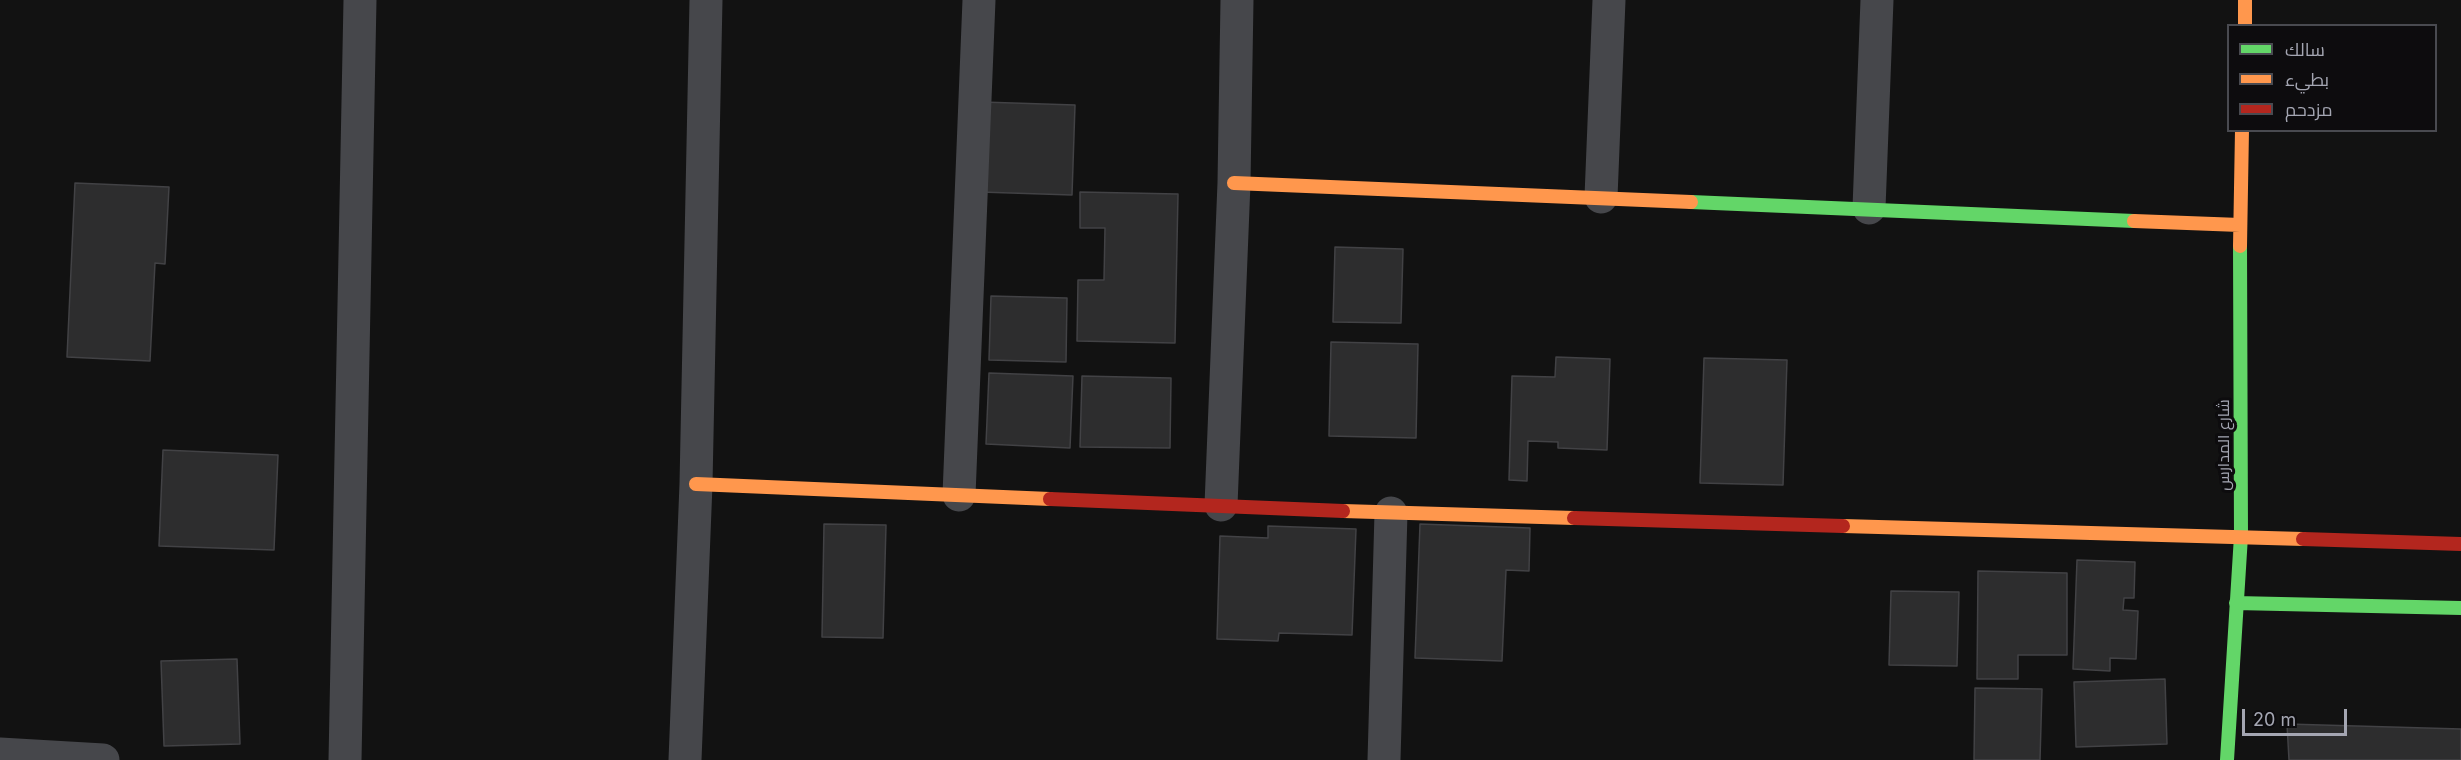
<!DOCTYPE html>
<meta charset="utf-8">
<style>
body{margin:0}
#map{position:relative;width:2461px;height:760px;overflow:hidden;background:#121212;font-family:Inter,Cairo,sans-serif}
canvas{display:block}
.legend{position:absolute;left:2227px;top:24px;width:210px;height:108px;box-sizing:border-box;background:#0d0c0e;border:2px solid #494a50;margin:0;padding:8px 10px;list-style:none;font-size:18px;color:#a4a6b2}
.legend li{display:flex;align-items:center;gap:12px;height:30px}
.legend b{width:30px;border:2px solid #494a50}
.scale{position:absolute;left:2242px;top:709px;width:105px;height:27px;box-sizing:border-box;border:3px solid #a4a6b2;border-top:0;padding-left:8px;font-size:18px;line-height:21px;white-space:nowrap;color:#a4a6b2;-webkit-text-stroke:4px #0d0c0e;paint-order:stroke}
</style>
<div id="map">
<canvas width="2461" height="760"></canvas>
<ul class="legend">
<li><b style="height:8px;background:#63d668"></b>سالك</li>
<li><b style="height:8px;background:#ff974d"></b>بطيء</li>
<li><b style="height:8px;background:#b3261e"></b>مزدحم</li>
</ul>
<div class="scale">20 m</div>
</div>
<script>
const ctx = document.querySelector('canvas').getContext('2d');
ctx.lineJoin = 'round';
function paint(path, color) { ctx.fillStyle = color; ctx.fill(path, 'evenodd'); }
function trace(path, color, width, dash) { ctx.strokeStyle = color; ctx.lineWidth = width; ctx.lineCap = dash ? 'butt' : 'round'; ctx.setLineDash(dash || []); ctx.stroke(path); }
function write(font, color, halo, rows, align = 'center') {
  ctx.font = font + ' Inter,Cairo,sans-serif'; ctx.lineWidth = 6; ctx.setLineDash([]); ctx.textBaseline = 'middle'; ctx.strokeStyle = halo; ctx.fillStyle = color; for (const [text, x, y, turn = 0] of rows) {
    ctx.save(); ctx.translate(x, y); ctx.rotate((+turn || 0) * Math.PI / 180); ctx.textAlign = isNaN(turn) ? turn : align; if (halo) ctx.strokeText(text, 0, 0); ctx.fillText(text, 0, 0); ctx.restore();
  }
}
const building = new Path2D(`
 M982,102l93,3 -3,90 -92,-3z
 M75,183l94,4 -4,77 -10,-1 -5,98 -83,-4z
 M1080,192l98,2 -3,149 -98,-2 1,-61h26l1,-52h-25z
 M1335,247l68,2 -2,74 -68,-1z
 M991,296l76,2 -1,64 -77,-2z
 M1331,342l87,2 -2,94 -87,-2z
 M1556,357l54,2 -3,91 -49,-2v-6l-30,-1 -1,40 -18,-1 3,-104 43,1z
 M1704,358l83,2 -4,125 -83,-2z
 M989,373l84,3 -3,72 -84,-4z
 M1082,376l89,2 -1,70 -90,-1z
 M163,450l115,5 -4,95 -115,-4z
 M824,524l62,1 -3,113 -61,-1z
 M1420,524l110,4 -1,43 -23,-1 -4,91 -87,-3z
 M1268,526l88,3 -4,106 -73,-2 -1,8 -61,-2 3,-103 48,2z
 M2077,560l58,2 -1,36h-10l-1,12 15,1 -2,48 -26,-1v13l-37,-2z
 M1978,571l89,2v82h-49v24h-41z
 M1891,591l68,1 -2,74 -68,-1z
 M237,659l3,85 -76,2 -3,-85z
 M2165,679l2,65 -91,3 -2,-65z
 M1975,688l67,1 -2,71h-66z
 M2287,724l174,5v31h-172z`);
const street = new Path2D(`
 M1601,197l8,-197
 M1869,208l8,-208
 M959,495l20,-495
 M1221,505l13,-322 3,-183
 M0,754l103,6
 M345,760l15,-760
 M685,760l11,-276 10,-484
 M1384,760l7,-247`);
const fast = new Path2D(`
 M1691,202l443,19
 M2236,603l225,5
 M2227,760l14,-224 -1,-290`);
const slow = new Path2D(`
 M2245,0v26
 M1234,183l457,19
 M2134,221l106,4
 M2240,246l2,-116
 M696,484l354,15
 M1343,511l231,7
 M1843,526l460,13`);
const jam = new Path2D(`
 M1050,499l293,12
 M1574,518l269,8
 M2303,539l158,5`);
const streetNames = [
 ["شارع المدارس",2224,445,-90]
];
paint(building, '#2d2d2e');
trace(building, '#424245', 1.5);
trace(street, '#46474b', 33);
trace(fast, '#63d668', 14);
trace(slow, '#ff974d', 14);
trace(jam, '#b3261e', 14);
write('16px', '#a4a6b2', '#0d0c0e', streetNames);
</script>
